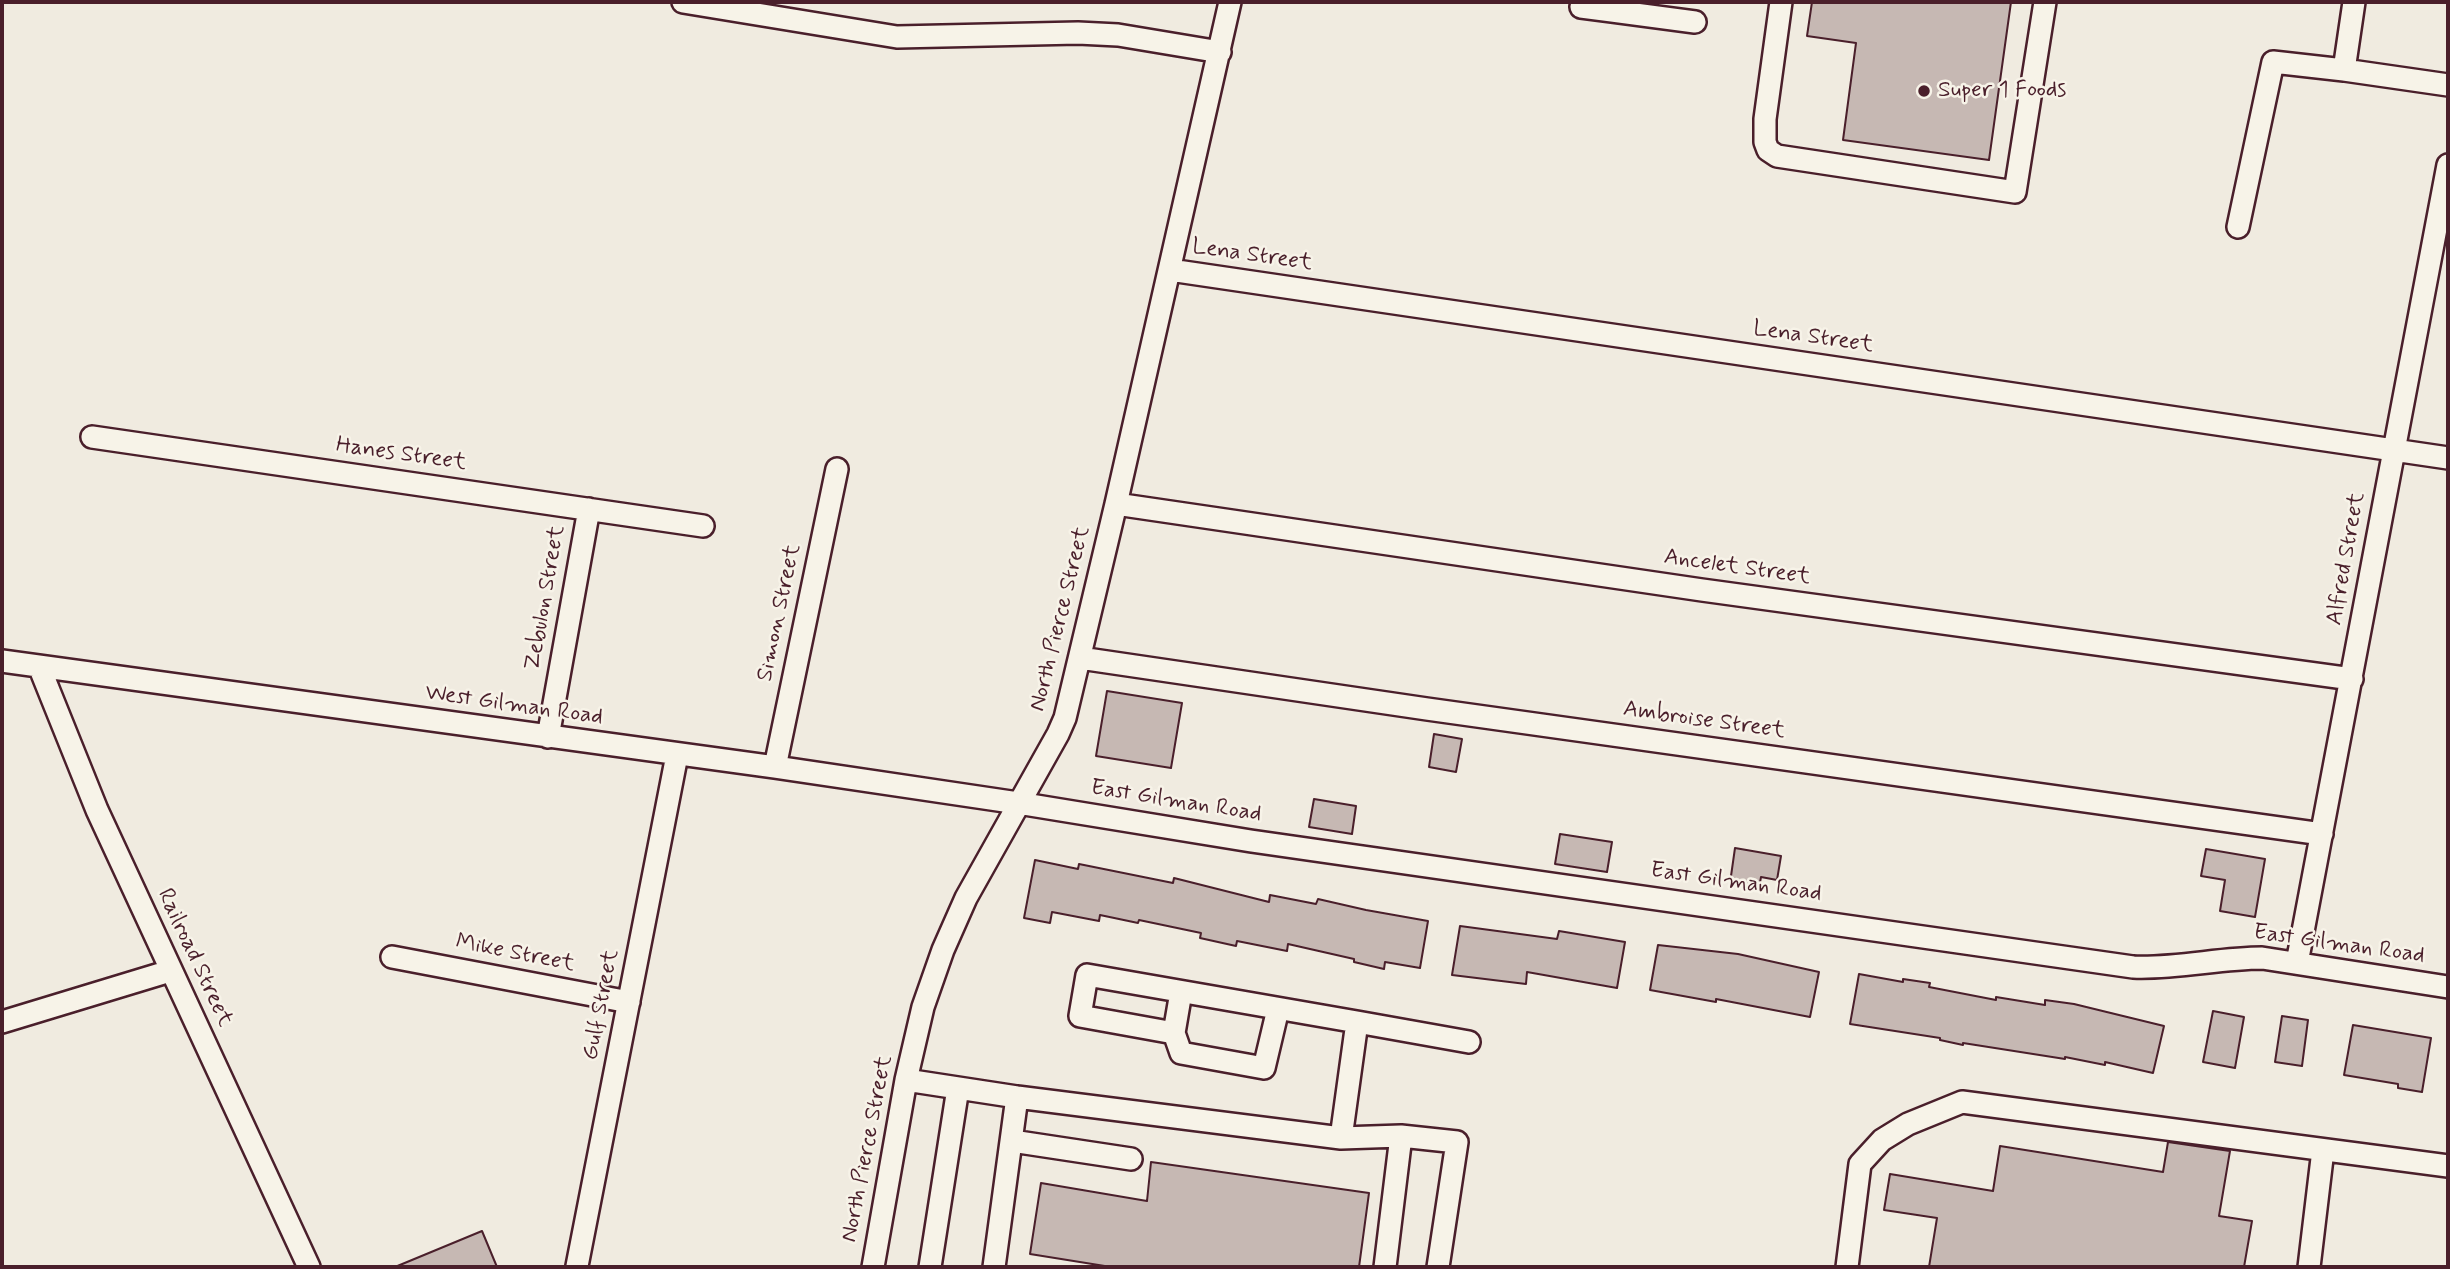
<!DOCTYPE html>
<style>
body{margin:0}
#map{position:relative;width:2450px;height:1269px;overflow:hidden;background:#f0ebe0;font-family:Mynerve,sans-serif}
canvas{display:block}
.frame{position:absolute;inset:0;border:4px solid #4a1f2b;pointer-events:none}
</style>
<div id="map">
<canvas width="2450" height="1269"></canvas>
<div class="frame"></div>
</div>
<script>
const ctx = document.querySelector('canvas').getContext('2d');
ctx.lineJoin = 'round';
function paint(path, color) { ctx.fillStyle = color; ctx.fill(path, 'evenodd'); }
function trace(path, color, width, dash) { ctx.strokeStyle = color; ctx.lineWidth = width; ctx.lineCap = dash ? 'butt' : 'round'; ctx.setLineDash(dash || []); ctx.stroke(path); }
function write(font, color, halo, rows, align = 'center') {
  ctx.font = font + ' Mynerve,sans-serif'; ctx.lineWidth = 5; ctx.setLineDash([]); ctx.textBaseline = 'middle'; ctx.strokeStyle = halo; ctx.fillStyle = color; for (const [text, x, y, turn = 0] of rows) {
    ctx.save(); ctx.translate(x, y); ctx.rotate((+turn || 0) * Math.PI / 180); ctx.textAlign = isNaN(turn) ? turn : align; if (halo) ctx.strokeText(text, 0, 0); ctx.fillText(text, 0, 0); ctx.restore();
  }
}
const building = new Path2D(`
 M1812,2h199l-22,158 -146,-20 13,-97 -49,-7z
 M1107,691l75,12 -11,65 -75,-12z
 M1434,734l28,5 -6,33 -27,-5z
 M1314,799l42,7 -4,28 -43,-7z
 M1560,834l52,8 -5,30 -52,-8z
 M1735,848l46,8 -4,24 -16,-3 -2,11 -29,-5z
 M2206,849l59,10 -10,58 -35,-6 5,-31 -24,-4z
 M1035,860l43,9 1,-5 94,19 1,-5 95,24 1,-7 46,9 2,-5 48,11 62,11 -8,47 -35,-6 -1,7 -30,-7v-3l-66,-15 -1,7 -50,-10 -1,5 -36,-8 1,-5 -62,-13 -1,3 -38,-8 -1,6 -47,-9 -2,11 -26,-5z
 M1460,926l97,13 2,-8 66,11 -8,46 -90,-16 -1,12 -74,-9z
 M1658,945l80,9 81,18 -9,45 -94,-18v3l-66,-12z
 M1859,974l44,8v-3l27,4 -1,4 67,13v-3l49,8v-5l29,4 90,22 -11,47 -48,-11v3l-40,-8v2l-102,-16v2l-23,-5v-2l-90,-14z
 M2213,1011l31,6 -9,51 -32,-6z
 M2282,1016l26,4 -6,46 -27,-4z
 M2353,1025l78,13 -9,54 -24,-4v-4l-54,-9z
 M2168,1142l62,9 -11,65 33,5 -8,46h-315l8,-49 -53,-8 6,-36 103,17 7,-45 163,26z
 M1151,1162l218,31 -10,74h-248l-81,-13 11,-71 106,18z
 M482,1231l15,36h-102z`);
const minor = new Path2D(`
 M683,2l214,35 181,-4 40,2 102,17
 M1781,2l-16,117v23l3,8 9,6 238,36 30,-190
 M2354,2l-10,68 104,15
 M1581,7l31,4 1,-9
 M1612,11l83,11
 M2238,227l35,-165 71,8
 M1170,270l1278,188
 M92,437l611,89
 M1116,504l586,86 650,89
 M1080,658l347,51 895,125
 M2,661l773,106 243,36 233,38 882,126c44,2 86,-9 129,-9l186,29
 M39,666l58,144 212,457
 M548,737l41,-228
 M775,767l62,-298
 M392,957l237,45
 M2297,963l151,-798
 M1181,992l-7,41 -94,-17 7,-41 270,47 -16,116
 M2,1022l168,-51
 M1357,1022l112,20
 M1174,1033l7,20 83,15 14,-59
 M906,1080l111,17 324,41 60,-2 -16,131
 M1401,1136l56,6 -19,125
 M1012,1141l119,18
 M577,1266l100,-511
 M873,1267l33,-187 17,-73 20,-57 23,-52 92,-164 7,-16 51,-214 114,-502
 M930,1267l28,-179
 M994,1267l23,-170
 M1847,1267l13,-103 22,-24 26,-16 54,-22 486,64
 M2309,1267l14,-117`);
const markers = [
 [1924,91,7,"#4a1f2b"]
];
const poiNames = [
 ["Super 1 Foods",1938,91]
];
const streetNames = [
 ["Lena Street",1252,256,8],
 ["Lena Street",1813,338,8],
 ["Hanes Street",401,455,8],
 ["Alfred Street",2347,559,-80],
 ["Ancelet Street",1737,568,8],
 ["Zebulon Street",546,598,-80],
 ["Simon Street",780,613,-78],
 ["North Pierce Street",1061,619,-76],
 ["West Gilman Road",514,706,8],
 ["Ambroise Street",1704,721,8],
 ["East Gilman Road",1176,802,9],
 ["East Gilman Road",1736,883,8],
 ["East Gilman Road",2339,945,8],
 ["Mike Street",515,954,11],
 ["Railroad Street",194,958,65],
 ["Gulf Street",602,1005,-79],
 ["North Pierce Street",868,1149,-79]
];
paint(building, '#c6b8b3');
trace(building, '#4a1f2b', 2);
trace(minor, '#4a1f2b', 26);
trace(minor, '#f7f3e8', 21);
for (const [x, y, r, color] of markers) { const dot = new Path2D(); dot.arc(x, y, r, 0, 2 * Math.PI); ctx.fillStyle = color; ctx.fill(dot); trace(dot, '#f7f3e8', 2.5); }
write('23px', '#4a1f2b', '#f7f3e8', poiNames, 'left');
write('23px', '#4a1f2b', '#f7f3e8', streetNames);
</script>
